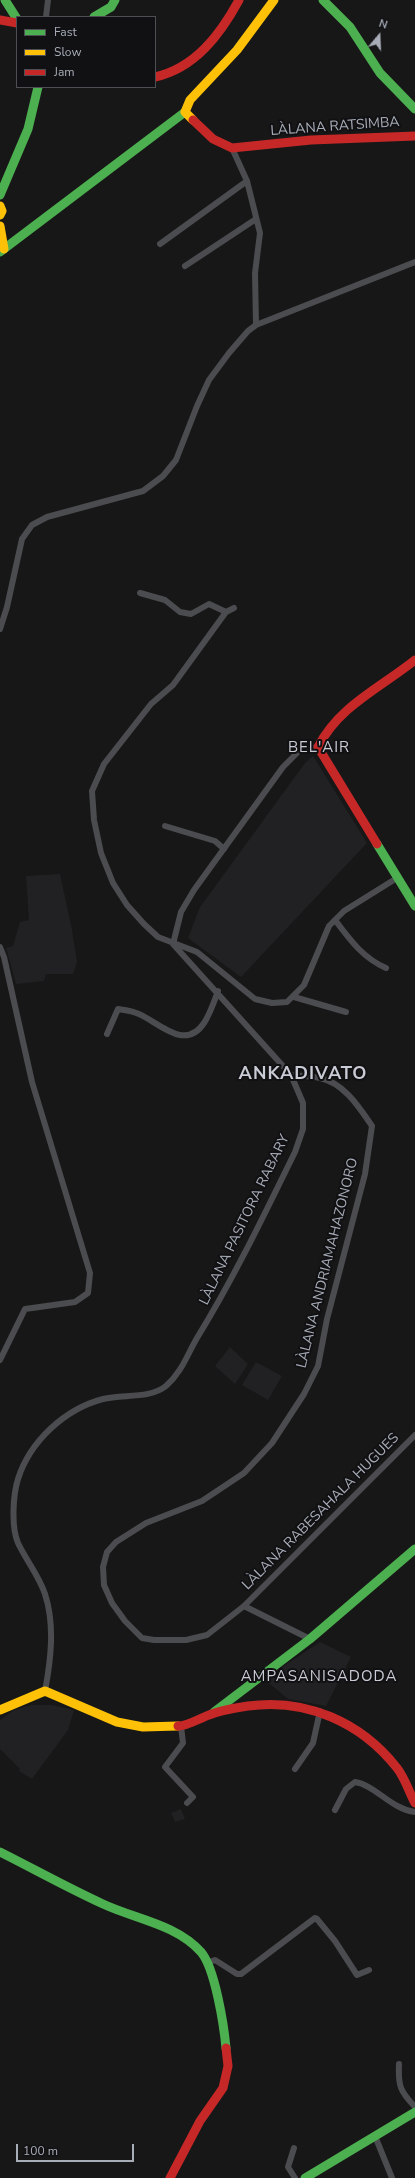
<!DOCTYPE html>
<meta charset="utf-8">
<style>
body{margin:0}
#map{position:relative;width:415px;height:2178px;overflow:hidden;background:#171717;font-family:"Nunito Sans",sans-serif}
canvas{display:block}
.legend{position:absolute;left:16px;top:16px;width:140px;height:72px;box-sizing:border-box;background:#111113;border:1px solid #4d4f55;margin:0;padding:5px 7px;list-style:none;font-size:12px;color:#a8adb8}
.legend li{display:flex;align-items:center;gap:8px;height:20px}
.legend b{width:20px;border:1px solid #4d4f55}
.north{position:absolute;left:359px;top:16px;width:40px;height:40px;-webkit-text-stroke:3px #111113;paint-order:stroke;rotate:19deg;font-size:11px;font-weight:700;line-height:16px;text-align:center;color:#a8adb8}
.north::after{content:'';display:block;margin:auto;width:14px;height:18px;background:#a8adb8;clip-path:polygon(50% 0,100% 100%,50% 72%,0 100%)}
.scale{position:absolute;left:16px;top:2144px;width:118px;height:18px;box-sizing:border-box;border:2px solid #a8adb8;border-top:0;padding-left:5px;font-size:12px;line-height:14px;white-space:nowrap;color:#a8adb8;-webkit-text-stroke:3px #111113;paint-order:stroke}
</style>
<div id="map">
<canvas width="415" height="2178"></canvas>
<ul class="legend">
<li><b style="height:5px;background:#4caf50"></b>Fast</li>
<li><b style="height:5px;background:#ffc107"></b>Slow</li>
<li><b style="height:5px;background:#c62828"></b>Jam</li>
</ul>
<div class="north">N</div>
<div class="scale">100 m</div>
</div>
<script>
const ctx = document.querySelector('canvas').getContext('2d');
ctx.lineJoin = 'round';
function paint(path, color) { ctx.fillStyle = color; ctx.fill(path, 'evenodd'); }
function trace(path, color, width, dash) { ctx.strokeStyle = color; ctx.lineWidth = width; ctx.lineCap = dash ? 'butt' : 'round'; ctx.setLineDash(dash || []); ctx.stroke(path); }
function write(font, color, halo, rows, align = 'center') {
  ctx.font = font + ' "Nunito Sans",sans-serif'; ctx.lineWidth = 4; ctx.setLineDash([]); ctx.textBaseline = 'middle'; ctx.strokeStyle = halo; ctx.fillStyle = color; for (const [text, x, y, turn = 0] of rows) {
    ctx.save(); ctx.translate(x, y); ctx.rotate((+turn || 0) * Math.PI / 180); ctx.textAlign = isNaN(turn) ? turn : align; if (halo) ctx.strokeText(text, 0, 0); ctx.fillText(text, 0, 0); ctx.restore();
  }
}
const built = new Path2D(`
 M313,756l54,87 -126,134 -53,-39 12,-31 105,-144z
 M60,874l12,56 5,32 -4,12h-27l-2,7 -28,3 -10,-36 7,-2 7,-24 9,-2 -3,-44z
 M230,1347l18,17 -13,20 -20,-18z
 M256,1362l26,14 -14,24 -26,-15z
 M320,1642l31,15 -25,49 -38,-7 -24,-20z
 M31,1705h21l22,5 -6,20 -36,49 -13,-8 1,-2 -20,-20v-29l14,-10z
 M181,1809l4,10 -10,3 -4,-9z`);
const street = new Path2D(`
 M46,17l2,-17
 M232,148l15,33 13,52 -5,40 1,52
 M160,244l87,-63
 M185,266l71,-47
 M140,593l25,7 15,12 11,2 18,-10 17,8
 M234,608l-8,4 -53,73 -22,19 -47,60 -12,27 2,29 7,33 12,30 14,22 17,19 14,13 39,15 58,47 17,4 15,-1 17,-17 25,-59 15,-15 53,-33
 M0,629l7,-22 15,-68 10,-14 15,-8 96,-26 20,-15 13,-16 21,-54 12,-26 20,-27 19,-22 8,-6 159,-63
 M165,826l50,15 9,8
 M335,920c15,20 28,38 51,48
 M0,947l4,10 28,125 58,191 -2,20 -13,9 -50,7 -25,51
 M294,997l52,15
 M107,1034l11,-25c7,1 15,2 21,5 19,8 46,38 65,9 6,-9 10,-21 14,-32
 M291,1075c10,1 20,1 29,3 24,5 39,29 52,48l-7,48 -38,145 -9,47 -14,28 -32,49 -28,30 -42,28 -56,22 -30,19 -9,10 -4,15 1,18 8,18 13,18 17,17 12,2h32l21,-5 37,-29 171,-171
 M244,1606l66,33
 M45,1691c6,-32 10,-66 0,-97 -6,-18 -19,-34 -27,-51 -7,-16 -5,-48 0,-64 12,-38 47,-70 85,-80 20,-5 47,0 63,-13 16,-14 21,-31 31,-48 37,-60 67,-123 98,-186l8,-23v-26l-12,-28 -118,-131 8,-32 13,-22 89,-123 17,-17 18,-3
 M181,1726l2,17 -18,24 28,30 -6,6
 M295,1769l18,-26 7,-32
 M335,1810l11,-21 9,-7c20,3 36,27 60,30
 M207,1963l8,-3 22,14h4l74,-56 2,1 18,22 22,34 12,-5
 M399,2064c-1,22 1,27 16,43
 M375,2136l17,42
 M294,2148l-6,19 7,11`);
const fast = new Path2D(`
 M5,0l12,19
 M323,0l27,27 30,46 35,36
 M94,17l17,-10 4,-7
 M0,195l28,-66 10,-42
 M0,252l185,-140
 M377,844l38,62
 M214,1712l96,-73 105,-90
 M0,1852c34,17 68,36 103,52 32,15 73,20 98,48 14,16 23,74 25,96
 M305,2178l110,-66`);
const slow = new Path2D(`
 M193,120l-8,-8 5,-12 47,-50 37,-50
 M0,206l2,5 -2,4
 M0,226l4,23
 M0,1710l45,-19 72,31 26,5 35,-1`);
const jam = new Path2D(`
 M0,20l17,3
 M155,77c40,-9 65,-42 84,-77
 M193,120l20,19 19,9 79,-8 104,-4
 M377,844l-59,-97c21,-41 62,-59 97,-87
 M178,1726c10,0 22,-8 31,-11 12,-5 26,-7 39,-9 58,-8 113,16 149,62 8,10 12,24 18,35
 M170,2178l30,-57 23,-33 5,-22 -2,-18`);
const streetNames = [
 ["LÀLANA RATSIMBA",335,127,-4],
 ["LÀLANA PASITORA RABARY",245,1220,-64],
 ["LÀLANA ANDRIAMAHAZONORO",328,1263,-76],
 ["LÀLANA RABESAHALA HUGUES",321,1512,-45]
];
const neighbourhoodNames = [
 ["BEL'AIR",319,748],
 ["AMPASANISADODA",319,1677]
];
const districtNames = [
 ["ANKADIVATO",303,1075]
];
paint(built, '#212123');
trace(street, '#4b4c50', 6);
trace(fast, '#4caf50', 9);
trace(slow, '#ffc107', 9);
trace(jam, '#c62828', 9);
write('14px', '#a8adb8', '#111113', streetNames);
ctx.letterSpacing = '1px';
write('15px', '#c9ccd4', '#111113', neighbourhoodNames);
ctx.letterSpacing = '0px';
ctx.letterSpacing = '1px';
write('bold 18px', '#c9ccd4', '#111113', districtNames);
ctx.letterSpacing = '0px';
</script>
